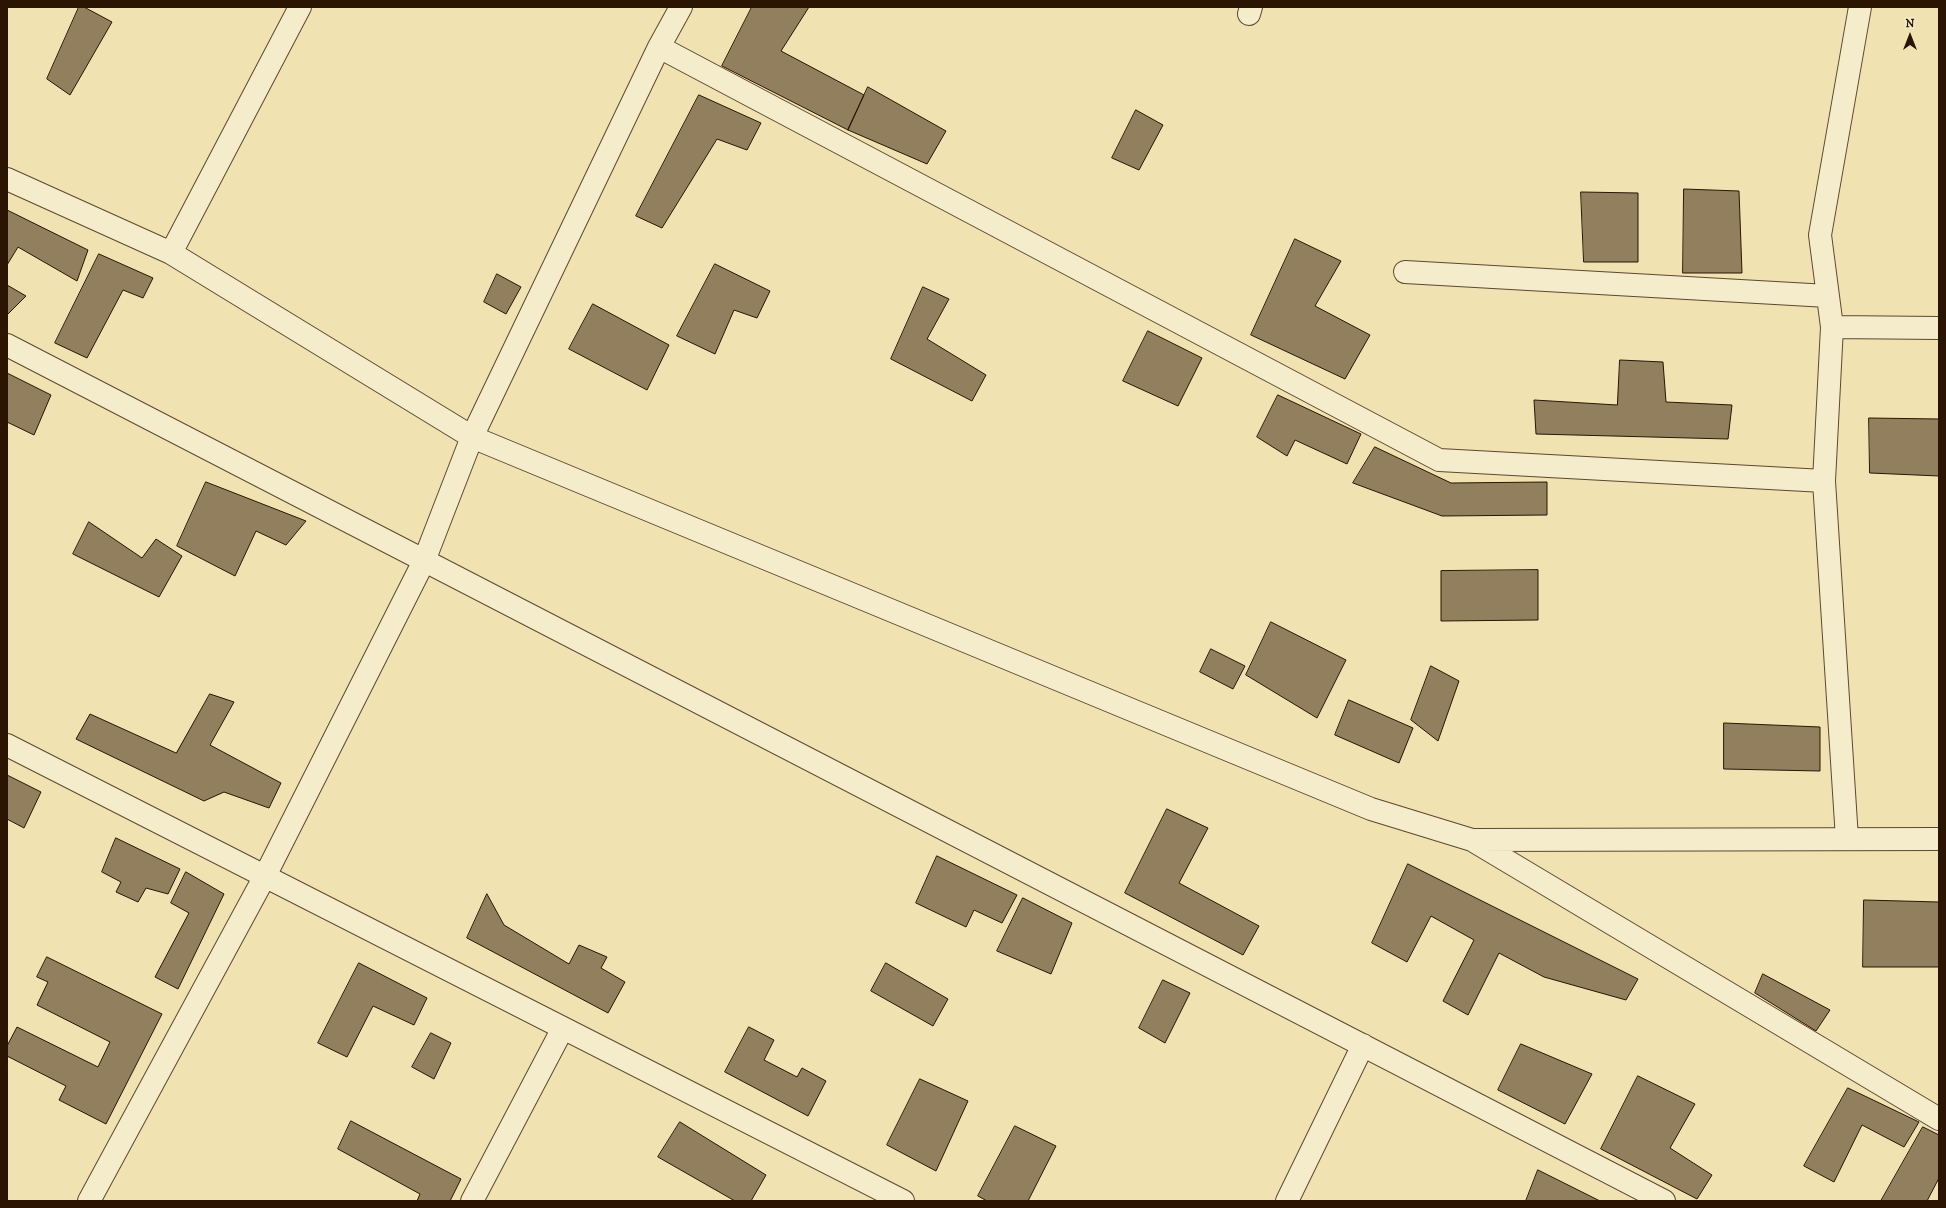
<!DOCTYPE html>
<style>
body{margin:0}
#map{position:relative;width:1946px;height:1208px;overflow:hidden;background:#f0e2b1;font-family:"IM FELL DW Pica",serif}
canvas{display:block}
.frame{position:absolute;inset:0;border:8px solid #2b1402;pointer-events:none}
.north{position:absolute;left:1890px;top:16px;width:40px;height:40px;-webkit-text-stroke:3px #f5eccc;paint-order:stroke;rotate:0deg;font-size:11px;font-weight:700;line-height:16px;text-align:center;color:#2b1402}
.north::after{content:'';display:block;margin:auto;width:14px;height:18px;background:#2b1402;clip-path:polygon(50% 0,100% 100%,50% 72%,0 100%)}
</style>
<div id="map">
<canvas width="1946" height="1208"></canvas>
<div class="frame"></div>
<div class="north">N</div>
</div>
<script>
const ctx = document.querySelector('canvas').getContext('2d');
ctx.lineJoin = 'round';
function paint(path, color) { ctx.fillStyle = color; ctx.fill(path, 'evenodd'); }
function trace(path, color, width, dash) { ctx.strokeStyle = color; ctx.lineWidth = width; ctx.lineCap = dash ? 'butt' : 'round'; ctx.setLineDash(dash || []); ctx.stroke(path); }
const building = new Path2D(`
 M79,7h5l28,15 -42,73 -23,-16z
 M752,7h57l-28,44 83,44 -16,35 -126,-64z
 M868,87l78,44 -19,33 -79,-34z
 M699,95l62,28 -14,27 -30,-11 -55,89 -26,-12z
 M1136,110l27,15 -24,45 -27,-12z
 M1684,189l55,2 3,82h-59z
 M1581,192l57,1v69h-54z
 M7,210l81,40 -11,31 -59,-34 -11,18z
 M1295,239l46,22 -26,45 55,29 -25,44 -94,-44z
 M99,254l54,24 -10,20 -20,-8 -36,68 -32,-15z
 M715,264l55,27 -13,27 -23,-8 -19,44 -38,-18z
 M497,274l24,13 -15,27 -22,-12z
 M7,285l19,11 -19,19z
 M923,287l26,12 -22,40 59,36 -14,26 -81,-42z
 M593,304l76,41 -22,45 -78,-41z
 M1148,331l54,27 -24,48 -55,-25z
 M1620,360l43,2 3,40 66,3 -4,34 -192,-5 -2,-34 83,5z
 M7,373l44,22 -17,40 -27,-13z
 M1278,395l83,39 -14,30 -52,-24 -8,16 -30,-19z
 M1869,418l70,1v57l-69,-3z
 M1375,447l76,36 96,-1v33l-105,1 -89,-33z
 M206,482l100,39 -20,24 -30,-14 -21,45 -58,-30z
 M89,522l53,36 14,-19 26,17 -23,41 -86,-43z
 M1538,570v50l-97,1v-50z
 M1271,622l75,38 -29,58 -71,-43z
 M1211,649l34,17 -12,23 -33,-17z
 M1431,666l28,15 -21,60 -27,-21z
 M210,694l24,8 -24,43 71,38 -12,25 -45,-16 -20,9 -128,-62 14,-25 86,39z
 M1349,700l64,28 -14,35 -64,-28z
 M1724,723l96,4v44l-96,-2z
 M7,775l34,17 -17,36 -17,-9z
 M1167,809l41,19 -29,55 80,43 -16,29 -118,-62z
 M116,838l64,31 -12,25 -22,-6 -8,14 -22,-10 5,-10 -19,-10z
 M937,856l80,39 -15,28 -28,-13 -8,17 -50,-24z
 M1408,864l230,115 -12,21 -82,-23 -45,-24 -31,62 -25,-14 31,-61 -43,-24 -24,46 -35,-19z
 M186,872l38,22 -46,95 -23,-12 34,-64 -18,-10z
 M487,894l17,31 65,39 10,-19 28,12 -6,11 24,14 -17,31 -141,-75z
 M1023,898l49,25 -21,51 -54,-23z
 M1864,900l75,2v65h-76z
 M47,957l115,57 -56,110 -47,-24 7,-14 -59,-30v-10l10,-19 81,40 12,-25 -73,-37 11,-23 -11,-5z
 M359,963l68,35 -13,27 -41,-19 -26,51 -29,-14z
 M886,963l62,36 -15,27 -62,-35z
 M1763,974l67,36 -14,21 -61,-38z
 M1163,980l27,13 -25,50 -26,-15z
 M749,1027l25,13 -10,20 33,17 5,-9 24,13 -18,35 -83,-44z
 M431,1033l20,10 -17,36 -22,-12z
 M1521,1044l71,30 -27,50 -67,-34z
 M1638,1076l57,28 -25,44 42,27 -15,24 -96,-50z
 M920,1079l48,22 -32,70 -49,-26z
 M1848,1088l71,34 -15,25 -42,-22 -28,57 -30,-16z
 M351,1121l110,58 -11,22h-33l3,-7 -82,-45z
 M680,1122l86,53 -15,26h-16l-77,-44z
 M1015,1126l41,20 -28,55h-41l-9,-5z
 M1923,1127l16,8v43l-12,23h-46z
 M1538,1170l62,31h-74z`);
const minor = new Path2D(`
 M1249,14l2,-7
 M659,47l780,413 385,21
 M7,179l164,74 301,184 899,372 101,31 467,-1
 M171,253l129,-246
 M1405,272l423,24
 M1832,327l107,1
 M7,345l1657,856
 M7,745l896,456
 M1847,839l-23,-358 8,-154 -12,-92 40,-228
 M1472,840l467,279
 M89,1201l176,-325 159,-315 48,-124 187,-390 22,-40
 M472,1201l91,-173
 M1287,1201l76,-156`);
paint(building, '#917f5d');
trace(building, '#2b1402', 1);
trace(minor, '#5c482e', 24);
trace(minor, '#f5eccc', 22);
</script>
